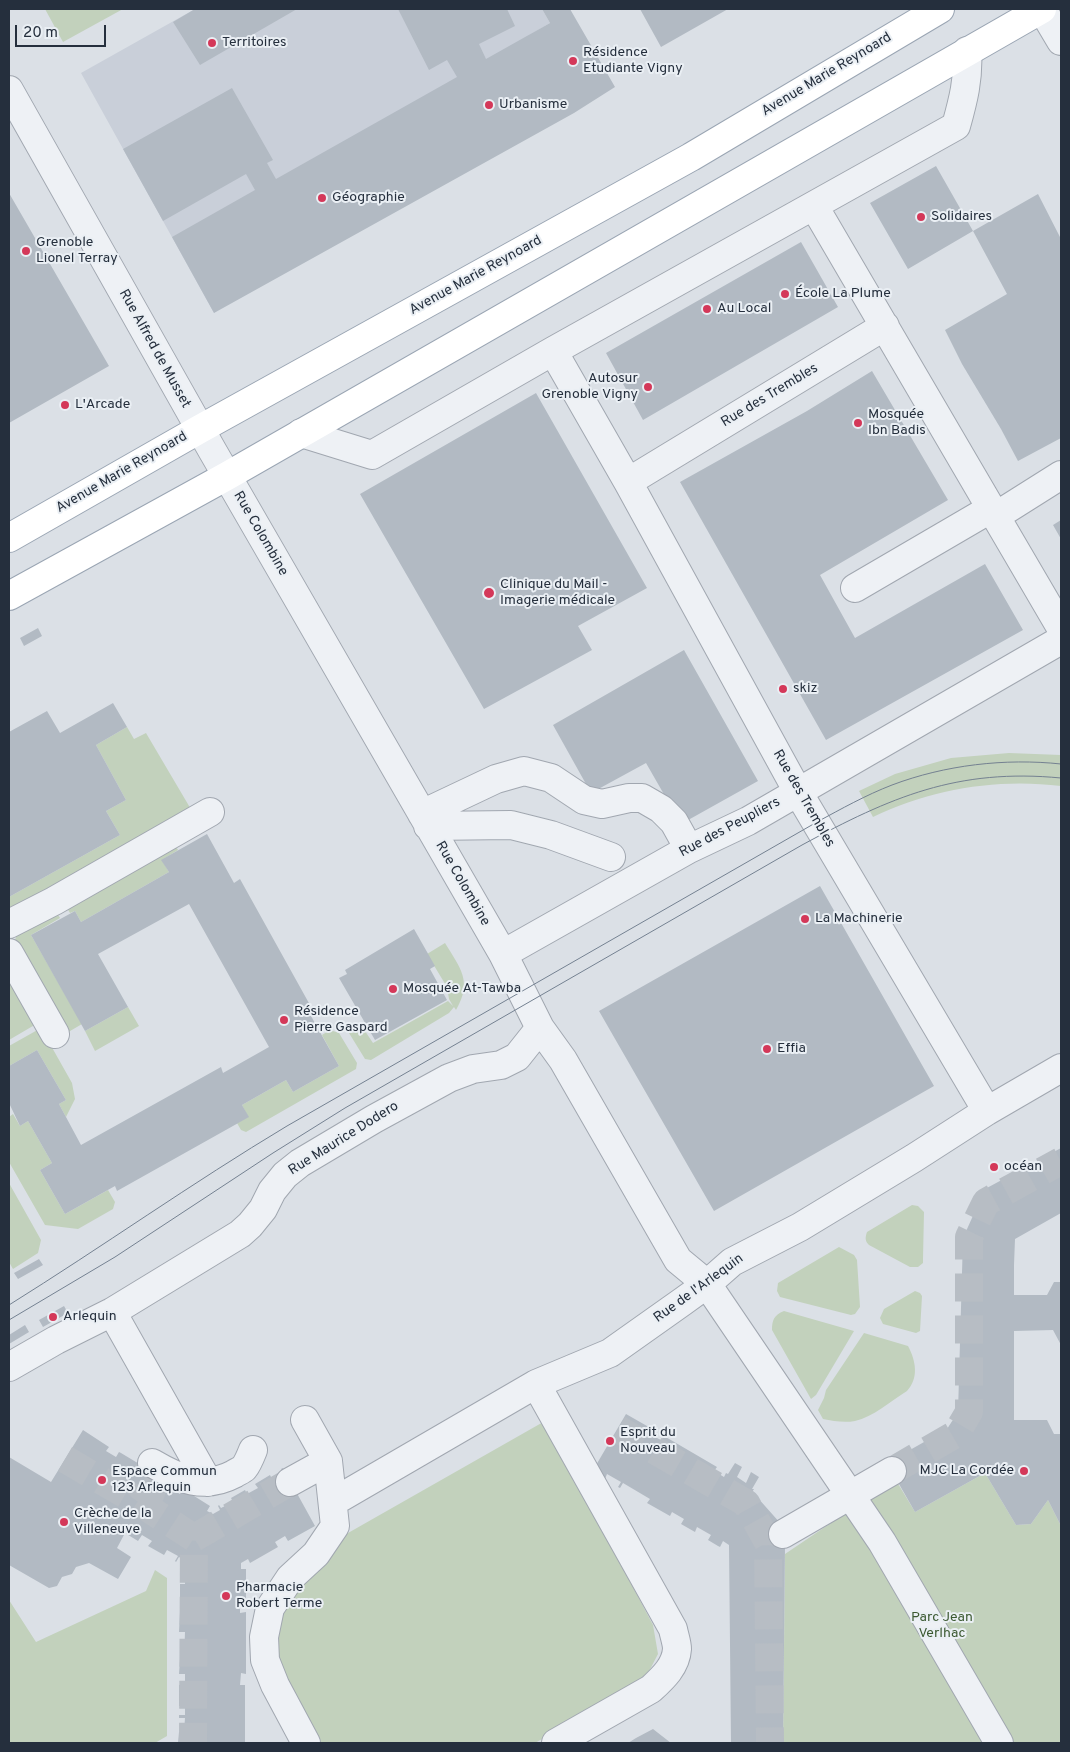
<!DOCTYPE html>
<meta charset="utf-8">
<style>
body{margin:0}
#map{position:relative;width:1070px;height:1752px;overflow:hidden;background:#dbe0e6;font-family:Overpass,sans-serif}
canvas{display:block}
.frame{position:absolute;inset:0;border:10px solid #252f3d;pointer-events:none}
.scale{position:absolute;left:15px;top:25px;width:91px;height:22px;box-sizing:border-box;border:2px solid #252f3d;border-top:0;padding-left:6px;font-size:15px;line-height:18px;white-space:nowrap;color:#252f3d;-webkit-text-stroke:4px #eaeff4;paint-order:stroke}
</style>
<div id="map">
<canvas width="1070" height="1752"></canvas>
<div class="frame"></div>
<div class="scale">20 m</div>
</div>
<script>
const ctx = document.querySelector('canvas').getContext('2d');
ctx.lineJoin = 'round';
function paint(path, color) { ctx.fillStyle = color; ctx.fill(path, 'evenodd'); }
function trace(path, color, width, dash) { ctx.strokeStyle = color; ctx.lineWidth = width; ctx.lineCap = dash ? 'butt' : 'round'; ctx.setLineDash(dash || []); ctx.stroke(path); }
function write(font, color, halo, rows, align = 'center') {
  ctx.font = font + ' Overpass,sans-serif'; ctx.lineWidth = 4; ctx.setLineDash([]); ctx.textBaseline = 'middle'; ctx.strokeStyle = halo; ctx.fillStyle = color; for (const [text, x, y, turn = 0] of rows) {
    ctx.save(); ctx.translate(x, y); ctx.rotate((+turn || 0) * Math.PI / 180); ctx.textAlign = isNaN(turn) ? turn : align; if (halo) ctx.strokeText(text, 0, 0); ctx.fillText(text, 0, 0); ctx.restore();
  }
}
const built = new Path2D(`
 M195,9h347l8,14 -19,11 -317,279 -133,-240z`);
const green = new Path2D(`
 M45,9h78l-60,33z
 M127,727l7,12 12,-6 46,78 -183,104v-18l111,-62 -14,-24 20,-11 -30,-55z
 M1009,753l52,2v31c-64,-8 -130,3 -188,31l-14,-26 36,-17 56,-16z
 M172,840l6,10 -16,10 7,12 -88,50 -6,-11 -5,2 -6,-10z
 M57,913l3,5 -29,17 51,89 -17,10 -51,-90 5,-18z
 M445,943c15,25 28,38 11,67l-2,-3 -5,6 -78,47 -6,-1 -16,-26v-8l16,6 8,12 75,-42 5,5 -4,-7 -2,-12 -20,-33z
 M9,972l29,51 -29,17z
 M128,1007l11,19 -44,25 -10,-20z
 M41,1028l31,55 3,16 -9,18 -7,-13 7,-4 -29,-50 -28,16v-20z
 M330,1030l9,3 18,30 -1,6 -110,63 -5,-2 -4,-7 11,-6 -6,-12 44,-25 7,12 46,-26 -17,-31z
 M13,1114l7,12 8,-5 24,42 -12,7 25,44 43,-24 7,12 -2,7 -35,20 -33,-4 -36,-63v-45z
 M9,1183l32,57 -3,13 -25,16 -4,-7z
 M912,1205l6,1 6,6 -1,47v4l-5,4h-8l-41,-22c-4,-4 -4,-7 -2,-13z
 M839,1247l15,8 3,5 3,47 -5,7 -4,1 -71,-18 -3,-6 1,-8z
 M915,1291l5,2 2,3 -2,35 -4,2 -33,-9 -3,-6 4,-9z
 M784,1311l70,20 -38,64 -5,4 -39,-69c0,-10 2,-15 12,-19z
 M864,1333l44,13c8,15 11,32 -1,45 -16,10 -34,26 -52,30 -11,2 -22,0 -32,-2l-5,-9 6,-12 2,-8z
 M545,1421l108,204 5,29 -14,27 -109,62h-215l-20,-37 -25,-55 6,-42 60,-72z
 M985,1473l31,52 15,-1 17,-24 13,26v217h-278l2,-189 74,-50 38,-22 18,30z
 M155,1570l12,8v158l-12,7h-146v-143l27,42 110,-51z`);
const building = new Path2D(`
 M195,9h102l-97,56 -27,-43z
 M398,9h109l8,17 -36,18 7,15 64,-36 -8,-14h28l45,78 -41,26 -360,200 -42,-76 83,-47 -9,-16 -83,47 -40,-72 109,-61 41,72 -6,3 9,16 181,-102 -10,-17 -18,10z
 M640,9h88l-67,38z
 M936,166l37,65 65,-37 23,45v199l-43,23 -17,-32 -39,-65 -17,-34 62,-36 -34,-63 -65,38 -38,-66z
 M9,193l100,173 -100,57z
 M801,242l37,65 -195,113 -37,-67z
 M872,371l76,129 -128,75 35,63 130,-74 38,66 -197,110 -146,-258 127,-71z
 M536,393l111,195 -69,38 14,24 -108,59 -124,-215z
 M1061,520v19l-8,-14z
 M38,628l4,8 -18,10 -4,-8z
 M684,650l74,131 -77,43 -35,-61 -55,30 -38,-68z
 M113,703l14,24 -31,18 30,55 -20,11 14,24 -111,62v-165l38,-21 13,22z
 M207,834l27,49 6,-4 75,135 -4,2 28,50 -46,26 -7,-12 -44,25 7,12 -132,74 -2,-5 -50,28 -25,-44 12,-7 -24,-42 -8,5 -11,-23v-37l28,-16 29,50 -7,4 22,41 140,-78 2,6 46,-26 -80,-143 -91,50 30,53 -43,24 -54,-96 44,-24 6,11 88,-50 -8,-12z
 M820,886l114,200 -220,125 -115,-200z
 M414,929l21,37 -5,3 17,31 -72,40 -36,-62 8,-4 -2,-4z
 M1061,1148v65l-46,26 -1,26v30h33l7,-13h7v63l-8,-15 -39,1v89h33l7,14h7v92l-13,-26 -17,24 -15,1 -31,-52 -70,39 -28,-49 60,-34 11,-17 5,-174 22,-49z
 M39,1259l4,6 -25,14 -4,-6z
 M64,1306l4,7 -25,14 -4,-7z
 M25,1325l4,7 -20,12v-9z
 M626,1414l28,16 -3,5 10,5 3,-4 53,31 -3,4 10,6 2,-4 2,1 7,-11 7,4 -5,10 9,6 5,-11 8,5 -7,12h2l-3,5 6,3 24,27 4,22 -2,197h-52l-2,-198 -6,-4 -3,6 -2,-1 -10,-6 3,-5 -14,-8 -2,5 -14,-8 3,-5 -12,-7 -2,4 -23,-13 3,-4 -27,-16 -3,5 -2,-1 3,-5 -14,-8 -2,5 -13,-7z
 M83,1430l26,17 -3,4 10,6 3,-5 2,1 50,30 -2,5 11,6 3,-5 27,17 -3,5 6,3 7,-4 -2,-4 1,-1 2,3 12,-6 -2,-4 14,-8 2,4 11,-6 -3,-4 15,-9 2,4 11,-6 -2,-4 2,-1 32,58 -27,15 -3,-5 -10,6 3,5 -28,16 -2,-4 -7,4v6h5v31l-6,1v12l6,-1v62l-5,-1 -1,12h5v58h-67l1,-11h5l1,-14h-6v-3h6v-10l-6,1v-21h6v-11h-6l1,-15h4l1,-27h-6l1,-20 5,-1 1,-10 -6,-1v-16h5v-13h-5v-2h5v-8l-6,-4 -3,5 -1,-1 3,-5 -11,-6 -3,5 -16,-9 4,-5 -10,-6 -4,6 -13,-8 -8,15 14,9 -13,22 -29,-16 -13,4 -4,7 -10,3 -5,9 -8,2 -40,-23v-108l42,25z
 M653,1729l18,14h-43l8,-5z`);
const minorTunnel = new Path2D(`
 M618,1429l128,74 22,39 2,201
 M65,1459l78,46 51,33 -1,205
 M892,1471l64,-37 13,-22v-175l17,-35 75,-41
 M143,1505l8,-12 -11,-7 9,-16
 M194,1538l96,-56`);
const minor = new Path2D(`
 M1042,9l19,32
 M9,90l203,360 291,504 37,74 23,32 115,200 29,24 175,258 117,201
 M814,206l247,422
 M885,326l-257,156 170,310 189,319
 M553,351l75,131
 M301,433l71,22 181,-104 403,-225c7,-25 13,-48 11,-75
 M996,516l65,-41
 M855,588l137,-80
 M422,814l74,-35 28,-8 27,7 33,22 18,4 27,-6h13l19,11 13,13 15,27
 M428,826l83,-1 40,10 60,22
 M9,924l45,-23 156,-89
 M9,953l46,81
 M503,954l186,-105 59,-28 313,-181
 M112,1312l96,170
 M9,1367l47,-27 56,-28 128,-78 10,-9 13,-16 9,-18 13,-16 15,-12 74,-44 75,-41 24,-9 28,-4 16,-8 23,-29
 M536,1384l137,245c1,6 4,14 4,20 -1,17 -14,29 -26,40l-95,54
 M305,1420l23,41 7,65 -19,28 -26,24 -20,30 -6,29 1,23 10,25 31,58
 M152,1463c27,16 52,27 82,11 3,-2 8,-4 10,-6 4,-5 7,-13 9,-18
 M290,1482l38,-21
 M333,1502l203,-118 74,-31 72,-51 25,-18 25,-22 68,-35 114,-69 73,-47 74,-43
 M783,1534l109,-63`);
const major = new Path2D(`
 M9,538l191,-109 491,-272 249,-148
 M9,596l218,-120 815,-467`);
const tram = new Path2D(`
 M9,1305c93,-58 183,-122 278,-179l530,-304c24,-13 49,-27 75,-37 53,-20 113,-27 169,-21
 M9,1320l106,-63 158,-104 72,-45 457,-263c89,-48 155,-77 259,-67`);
const markers = [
 [212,43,5,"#d43859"],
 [573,61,5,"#d43859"],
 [489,105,5,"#d43859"],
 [322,198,5,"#d43859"],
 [921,217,5,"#d43859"],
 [26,251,5,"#d43859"],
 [785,294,5,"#d43859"],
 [707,309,5,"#d43859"],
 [648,387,5,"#d43859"],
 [65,405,5,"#d43859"],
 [858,423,5,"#d43859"],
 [489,593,6,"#d43859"],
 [783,689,5,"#d43859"],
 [805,919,5,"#d43859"],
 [393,989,5,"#d43859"],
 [284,1020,5,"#d43859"],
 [767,1049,5,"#d43859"],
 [994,1167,5,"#d43859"],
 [53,1317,5,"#d43859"],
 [610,1441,5,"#d43859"],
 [1024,1471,5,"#d43859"],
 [102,1480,5,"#d43859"],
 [64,1522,5,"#d43859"],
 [226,1596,5,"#d43859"]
];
const poiNames = [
 ["Territoires",222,43],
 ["Résidence",583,53],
 ["Etudiante Vigny",583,69],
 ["Urbanisme",499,105],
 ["Géographie",332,198],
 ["Solidaires",931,217],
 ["Grenoble",36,243],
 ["Lionel Terray",36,259],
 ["École La Plume",795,294],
 ["Au Local",717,309],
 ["Autosur",638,379,"right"],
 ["Grenoble Vigny",638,395,"right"],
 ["L'Arcade",75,405],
 ["Mosquée",868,415],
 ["Ibn Badis",868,431],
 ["Clinique du Mail -",500,585],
 ["Imagerie médicale",500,601],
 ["skiz",793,689],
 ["La Machinerie",815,919],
 ["Mosquée At-Tawba",403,989],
 ["Résidence",294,1012],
 ["Pierre Gaspard",294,1028],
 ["Effia",777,1049],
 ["océan",1004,1167],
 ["Arlequin",63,1317],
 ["Esprit du",620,1433],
 ["Nouveau",620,1449],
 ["MJC La Cordée",1014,1471,"right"],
 ["Espace Commun",112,1472],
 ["123 Arlequin",112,1488],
 ["Crèche de la",74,1514],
 ["Villeneuve",74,1530],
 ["Pharmacie",236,1588],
 ["Robert Terme",236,1604]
];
const streetNames = [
 ["Avenue Marie Reynoard",827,75,-31],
 ["Avenue Marie Reynoard",476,276,-29],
 ["Rue Alfred de Musset",154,349,61],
 ["Rue des Trembles",770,396,-31],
 ["Avenue Marie Reynoard",122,473,-30],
 ["Rue Colombine",260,534,60],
 ["Rue des Trembles",803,799,60],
 ["Rue des Peupliers",730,828,-28],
 ["Rue Colombine",462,884,60],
 ["Rue Maurice Dodero",344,1139,-32],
 ["Rue de l'Arlequin",699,1289,-36]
];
const parkNames = [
 ["Parc Jean",942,1618],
 ["Verlhac",942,1634]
];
paint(built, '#c9cfd9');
paint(green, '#c2d1bc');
paint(building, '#b2bac3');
trace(minorTunnel, '#b7bdc4', 28, [28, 14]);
trace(minor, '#a1a7b0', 30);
trace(major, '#9aa5b3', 30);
trace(minor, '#eef1f5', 28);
trace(major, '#fff', 28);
trace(tram, '#748191', 1);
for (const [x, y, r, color] of markers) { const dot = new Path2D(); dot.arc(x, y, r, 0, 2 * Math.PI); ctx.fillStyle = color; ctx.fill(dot); trace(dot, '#eaeff4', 2); }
write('14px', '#252f3d', '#eaeff4', poiNames, 'left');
write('14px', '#252f3d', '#eaeff4', streetNames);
write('14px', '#3b5931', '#eaeff4', parkNames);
</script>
